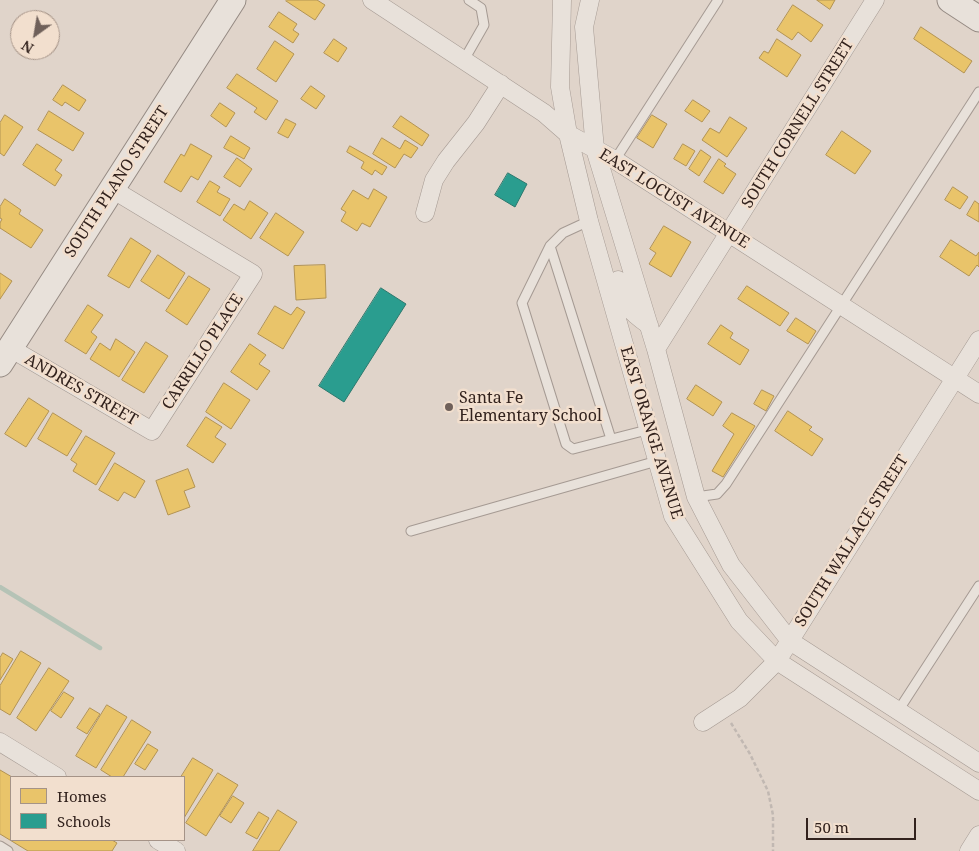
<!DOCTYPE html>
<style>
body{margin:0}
#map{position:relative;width:979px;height:851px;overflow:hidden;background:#e0d4ca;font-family:"Noto Serif",serif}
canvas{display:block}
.legend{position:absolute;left:10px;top:776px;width:175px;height:65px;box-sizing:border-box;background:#f2dfce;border:1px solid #a59387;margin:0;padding:6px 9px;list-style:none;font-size:15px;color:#32221d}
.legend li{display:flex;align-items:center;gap:10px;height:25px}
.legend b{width:25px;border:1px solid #a59387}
.north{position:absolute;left:10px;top:10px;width:50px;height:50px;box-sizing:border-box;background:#f2dfce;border:1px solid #a59387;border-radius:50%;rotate:212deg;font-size:14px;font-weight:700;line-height:20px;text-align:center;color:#32221d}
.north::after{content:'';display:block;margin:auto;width:18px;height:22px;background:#6f605a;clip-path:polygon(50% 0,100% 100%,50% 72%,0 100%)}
.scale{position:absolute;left:806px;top:818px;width:110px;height:22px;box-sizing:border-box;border:2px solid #32221d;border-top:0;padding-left:6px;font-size:15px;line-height:18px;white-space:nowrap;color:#32221d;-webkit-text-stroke:4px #f2dfce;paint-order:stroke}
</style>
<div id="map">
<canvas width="979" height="851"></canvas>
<ul class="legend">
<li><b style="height:14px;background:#e9c46a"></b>Homes</li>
<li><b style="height:14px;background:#2a9d8f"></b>Schools</li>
</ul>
<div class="north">N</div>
<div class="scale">50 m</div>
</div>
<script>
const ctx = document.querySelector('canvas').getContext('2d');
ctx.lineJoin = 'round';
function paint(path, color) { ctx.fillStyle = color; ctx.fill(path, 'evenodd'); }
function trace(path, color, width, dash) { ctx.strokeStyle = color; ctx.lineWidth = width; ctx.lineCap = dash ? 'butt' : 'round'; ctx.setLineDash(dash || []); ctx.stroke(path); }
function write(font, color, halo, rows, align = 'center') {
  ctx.font = font + ' "Noto Serif",serif'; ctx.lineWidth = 5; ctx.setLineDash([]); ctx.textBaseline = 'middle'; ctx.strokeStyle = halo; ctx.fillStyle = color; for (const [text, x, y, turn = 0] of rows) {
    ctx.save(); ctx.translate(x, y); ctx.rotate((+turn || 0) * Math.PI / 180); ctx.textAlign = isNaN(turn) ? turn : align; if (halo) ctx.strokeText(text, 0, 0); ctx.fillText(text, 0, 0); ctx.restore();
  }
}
const homes = new Path2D(`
 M287,0h30l8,5 -10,15 -29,-19z
 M817,0h18l-5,9z
 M793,5l30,20 -12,17 -13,-10 -6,8 -15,-10z
 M279,12l18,12 -4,6 6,4 -6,9 -24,-16z
 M921,27l51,34 -8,12 -50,-34z
 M334,39l13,9 -9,14 -14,-9z
 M777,39l24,16 -14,22 -28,-19 5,-7 4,2z
 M275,41l19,13 -18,28 -19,-13z
 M237,74l41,27 -12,19 -12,-8 3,-4 -30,-20z
 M63,85l23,15 -7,11 -14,-9 -3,4 -9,-6z
 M311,86l14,10 -9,13 -15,-10z
 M693,100l17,11 -8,11 -17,-11z
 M220,103l15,10 -9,14 -15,-11z
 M49,111l35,22 -11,18 -35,-21z
 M5,115l18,12 -19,29 -4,-3v-30z
 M652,115l15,9 -14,24 -16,-10z
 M401,116l28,19 -7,11 -29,-19z
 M730,117l17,11 -20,29 -25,-17 8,-12 9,5z
 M286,119l10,5 -8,14 -10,-5z
 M842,131l29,20 -16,23 -29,-19z
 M231,136l19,12 -6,11 -20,-11z
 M382,138l18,11 5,-9 13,8 -7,10 -7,-4 -9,14 -22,-14z
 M37,144l25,16 -7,10 7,5 -7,11 -32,-21z
 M191,144l21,12 -14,24 -7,-4 -10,16 -17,-10 17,-28 3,2z
 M683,144l12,7 -9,15 -12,-7z
 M350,146l37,21 -5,8 -7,-5 -3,5 -11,-7 3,-6 -17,-10z
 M701,150l10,7 -12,19 -10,-7z
 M237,158l15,11 -12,18 -16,-10z
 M719,159l7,5 -2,2 12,8 -13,20 -19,-12z
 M210,181l10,6 -3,5 13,7 -10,17 -23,-14z
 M953,187l15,10 -8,12 -15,-9z
 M374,189l13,8 -17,30 -8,-4 -5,8 -16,-10 5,-9 -5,-3 12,-19 15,9z
 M5,199l16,11 -2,4 24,16 -12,18 -31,-20v-5l2,-4 -2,-1v-11z
 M250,201l18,12 -17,26 -28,-19 11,-16 10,6z
 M975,201l4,3v18l-12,-7z
 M276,213l28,19 -16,24 -28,-18z
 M664,226l27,16 -20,35 -22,-13 7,-11 -6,-4z
 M131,238l20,13 -22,37 -21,-12z
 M951,240l25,16 3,-4v15l-2,-2 -8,11 -29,-19z
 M158,255l27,18 -16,26 -28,-18z
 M325,265l1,33 -30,2 -2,-34z
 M0,273l12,8 -12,18z
 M189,276l21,13 -23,36 -21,-14z
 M747,286l42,27 -9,13 -42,-27z
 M88,305l15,10 -12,17 6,5 -11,17 -21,-13z
 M275,306l16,9 6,-8 8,5 -22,37 -25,-15z
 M796,318l20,13 -8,13 -21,-13z
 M721,325l12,8 -3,5 19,12 -9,15 -32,-21z
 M116,339l19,13 -16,25 -29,-18 10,-16 10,7z
 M146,342l22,14 -24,37 -22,-13z
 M250,344l16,11 -7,9 11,7 -13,19 -26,-18z
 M224,383l26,17 -19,29 -25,-17z
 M696,385l26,17 -9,14 -26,-17z
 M762,390l12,6 -8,15 -12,-7z
 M29,398l20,13 -23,36 -21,-13z
 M788,411l24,16 -3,3 14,9 -11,17 -37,-25z
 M53,413l29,18 -15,25 -29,-17z
 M732,413l23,13 -32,51 -11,-6 22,-37 -11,-8z
 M206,417l16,10 -7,10 11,7 -13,19 -26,-17z
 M86,436l29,17 -19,32 -23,-14 4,-7 -6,-4z
 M115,463l30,18 -10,17 -11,-6 -6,9 -19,-11z
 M188,469l7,18 -11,4 6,16 -22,8 -12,-34z
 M21,651l20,12 -31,52 -10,-6v-23z
 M3,653l10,6 -13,21v-22z
 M49,668l20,13 -33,50 -19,-13z
 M64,692l10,6 -13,20 -10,-7z
 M107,705l20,12 -31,51 -20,-12z
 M90,708l10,6 -13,20 -10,-6z
 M132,720l19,12 -28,45h-11l-11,-7z
 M148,744l10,6 -13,20 -10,-6z
 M193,758l20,12 -29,48v-41h-3z
 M0,770l12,7 -1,63h101l5,3 -5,8h-84l-28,-17z
 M218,773l20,12 -32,51 -20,-13z
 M233,796l11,7 -13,20 -11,-7z
 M278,810l19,12 -18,29h-26z
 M259,812l10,6 -12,21 -11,-6z`);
const schools = new Path2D(`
 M508,173l19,11 -12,23 -20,-12z
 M381,288l25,16 -62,98 -25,-16z`);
const stream = new Path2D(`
 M0,587l100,61`);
const path = new Path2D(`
 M731,723l19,31 18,37 5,24v36`);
const lane = new Path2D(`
 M464,60l20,-35 -3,-17 -12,-8
 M615,160l103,-160
 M589,221l-26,12 -13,13 -28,57 44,141 7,5 74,-19
 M550,246l61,193
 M696,497l21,-3 9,-10 253,-392
 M411,531l246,-70
 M898,711l81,-125
 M0,846l8,5`);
const street = new Path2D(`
 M372,0l172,113 24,21 47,26 364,234
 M562,0l-2,87 8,47 21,87 84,295 66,105 38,40 202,130
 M590,0l-6,27 11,122 61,200 40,148 35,68 59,76 189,122
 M425,213l9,-33 12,-19 30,-38 25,-39
 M618,280c8,25 8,29 31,45
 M10,348l142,83 101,-157 -141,-85
 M656,349l219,-349
 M703,722l37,-24 37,-37 202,-321
 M0,742l57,35
 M158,840l18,11
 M969,851l10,-16`);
const secondary = new Path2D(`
 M950,0l29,19
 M0,364l233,-364`);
const markers = [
 [449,407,5,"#6f605a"]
];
const streetNames = [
 ["SOUTH CORNELL STREET",798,124,-58],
 ["SOUTH PLANO STREET",117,182,-57],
 ["EAST LOCUST AVENUE",674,199,32],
 ["CARRILLO PLACE",203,352,-57],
 ["ANDRES STREET",81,390,30],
 ["EAST ORANGE AVENUE",651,433,73],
 ["SOUTH WALLACE STREET",852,541,-58]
];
const poiNames = [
 ["Santa Fe",459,398],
 ["Elementary School",459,416]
];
paint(homes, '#e9c46a');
trace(homes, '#b29353', 1);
paint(schools, '#2a9d8f');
trace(schools, '#2c786d', 1);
trace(stream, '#b5c3b6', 4.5);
trace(lane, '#a59a93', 11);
trace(street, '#a59a93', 19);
trace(secondary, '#958a83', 27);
trace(path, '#c1b8b2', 2.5, [4, 2.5]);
trace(lane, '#e8e1da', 9);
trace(street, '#e8e1da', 18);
trace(secondary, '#e8e1da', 25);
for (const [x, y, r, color] of markers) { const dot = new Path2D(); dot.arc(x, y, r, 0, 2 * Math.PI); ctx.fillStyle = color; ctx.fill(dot); trace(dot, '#f2dfce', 2); }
write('16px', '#32221d', '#f2dfce', streetNames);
write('16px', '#32221d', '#f2dfce', poiNames, 'left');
</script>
